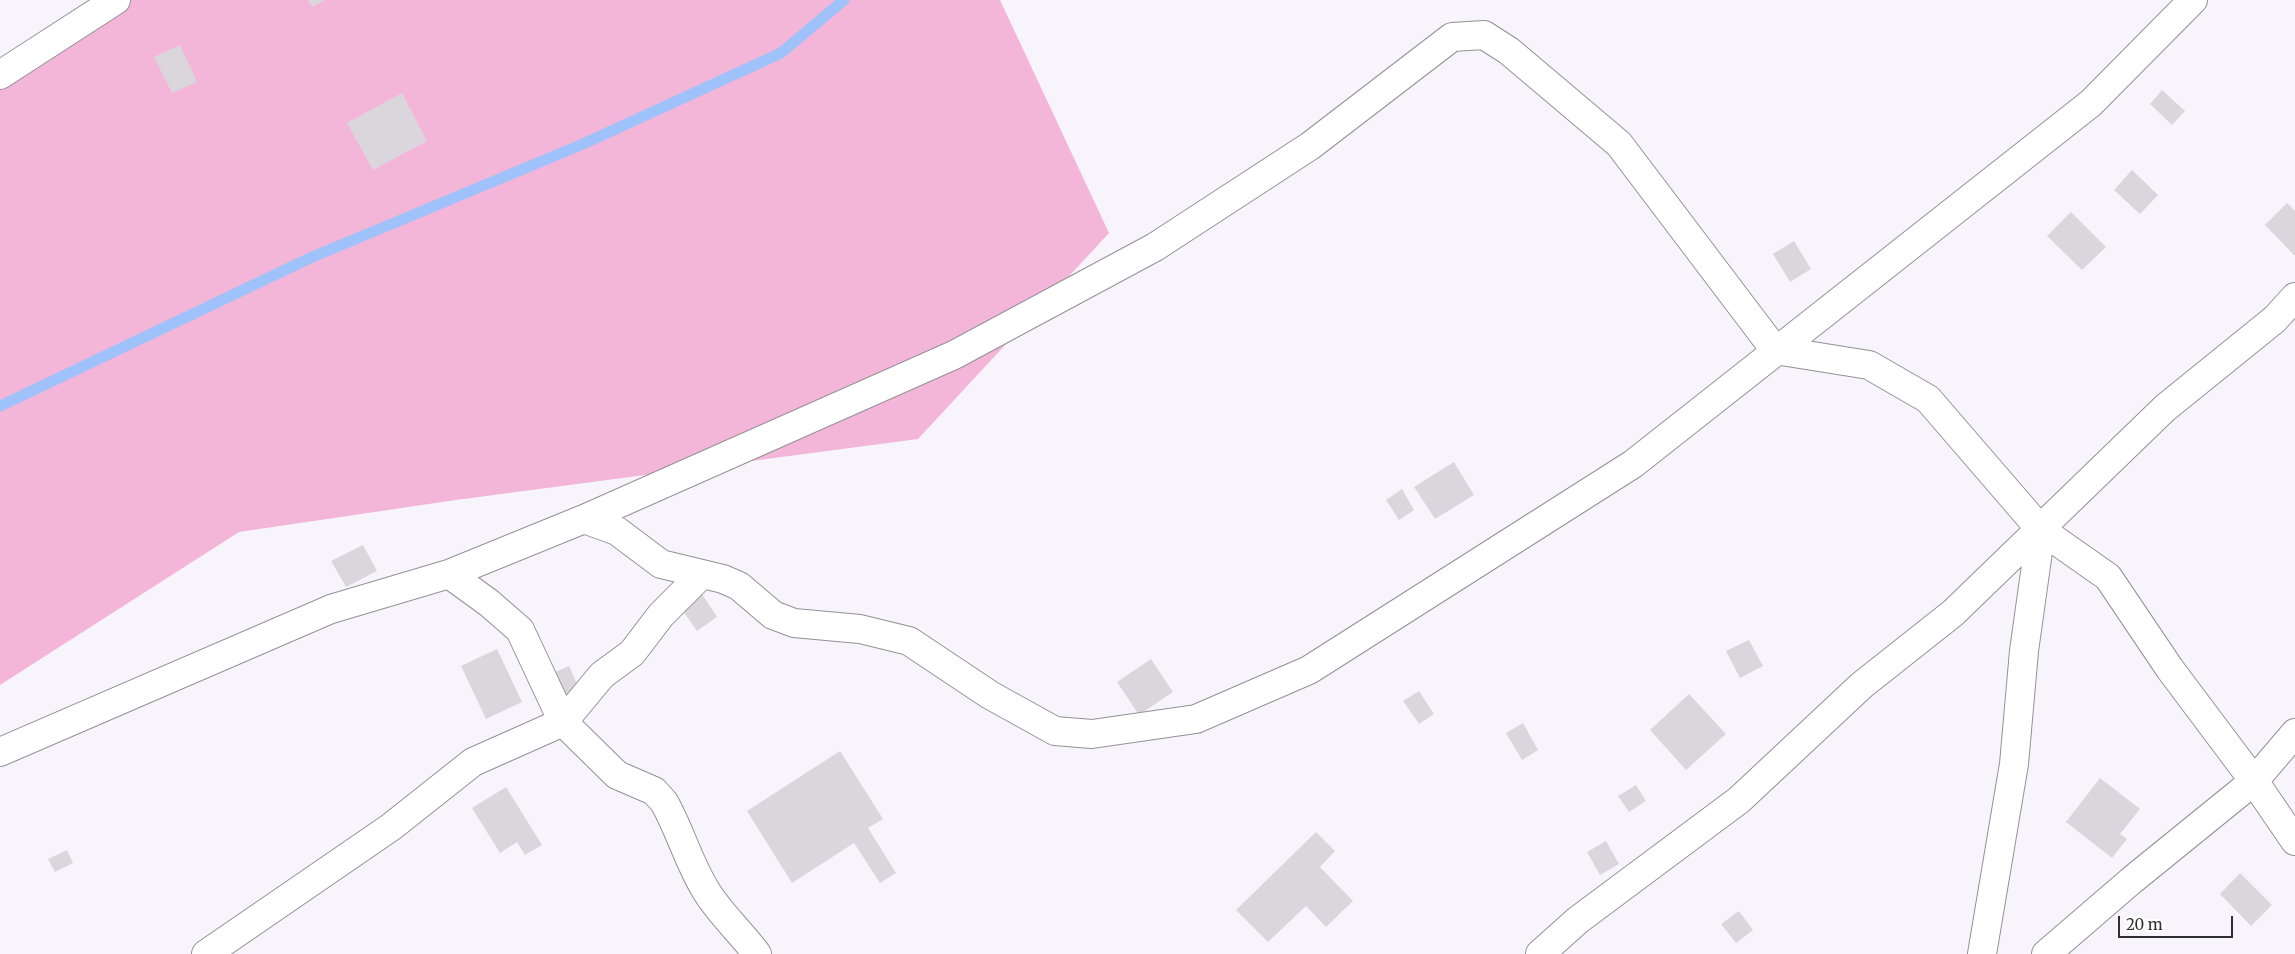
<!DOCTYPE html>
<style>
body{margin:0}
#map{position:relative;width:2295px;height:954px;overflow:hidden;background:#f7f5fb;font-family:Merriweather,serif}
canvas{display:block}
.scale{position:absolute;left:2118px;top:916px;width:115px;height:22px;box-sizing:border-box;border:2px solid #2f2f31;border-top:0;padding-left:6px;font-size:15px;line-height:18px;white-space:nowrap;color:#2f2f31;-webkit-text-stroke:4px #fff;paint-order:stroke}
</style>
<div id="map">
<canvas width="2295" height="954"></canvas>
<div class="scale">20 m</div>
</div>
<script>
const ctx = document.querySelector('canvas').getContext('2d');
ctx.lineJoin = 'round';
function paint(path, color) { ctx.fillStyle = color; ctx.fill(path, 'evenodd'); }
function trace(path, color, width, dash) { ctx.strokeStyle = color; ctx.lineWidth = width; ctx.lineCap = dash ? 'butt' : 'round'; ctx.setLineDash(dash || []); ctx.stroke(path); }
const green = new Path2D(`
 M125,0h875l109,233 -191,206 -462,61 -217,32 -239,153v-611z`);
const stream = new Path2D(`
 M0,406l310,-148 273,-114 198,-91 63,-53`);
const building = new Path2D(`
 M308,0h17l-13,7z
 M180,45l17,37 -25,11 -18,-36z
 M2162,90l23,21 -13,14 -22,-21z
 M402,93l25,48 -54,29 -26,-47z
 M2132,170l26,25 -18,19 -26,-24z
 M2287,203l8,8v45l-30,-31z
 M2071,212l35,35 -24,23 -35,-34z
 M1794,241l17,28 -21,13 -17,-28z
 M1454,462l20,33 -39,24 -21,-32z
 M1402,489l12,21 -15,10 -13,-20z
 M363,545l14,26 -31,16 -15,-26z
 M702,594l15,23 -20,14 -16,-23z
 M1749,640l14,26 -23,12 -14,-27z
 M497,649l25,53 -36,17 -25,-53z
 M1151,659l22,33 -34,23 -22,-33z
 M569,666l12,27 -17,9 -13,-28z
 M1419,691l15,23 -15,10 -16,-23z
 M1689,694l37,40 -40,36 -36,-40z
 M1523,723l15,27 -16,10 -16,-27z
 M840,751l43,68 -15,9 28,45 -16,10 -26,-40 -62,40 -45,-72z
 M2100,778l40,31 -20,25 7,5 -15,19 -46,-36z
 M1636,785l10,16 -17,11 -11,-16z
 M506,787l36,58 -17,10 -8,-13 -17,11 -28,-45z
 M1316,832l19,19 -15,16 33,34 -27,26 -20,-21 -38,36 -32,-32z
 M1606,841l13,23 -19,11 -13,-23z
 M67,850l6,13 -18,9 -7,-13z
 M2240,873l32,32 -21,21 -31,-32z
 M1739,911l14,19 -17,13 -15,-19z`);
const minor = new Path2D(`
 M0,75l116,-75
 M584,519l33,12 44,33 62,15 16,7 34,29 21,8 66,6 49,12 81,54 65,36 37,3 104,-15 113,-49 324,-206 458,-361 102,-103
 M449,574l40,29 31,27 43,92 54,53 37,16 10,11c16,28 24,59 41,87 14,24 35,42 52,65
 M0,752l331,-143 118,-35 135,-55 370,-164 201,-108 155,-101 142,-109 32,-2 25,16 110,93 156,206 94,15 59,34 113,131 67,47 62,92 84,112 41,60
 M206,954l185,-127 82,-65 90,-40 39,-47 30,-22 29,-38 40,-40
 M1540,954l38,-34 161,-120 123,-115 91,-72 212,-205 110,-89 20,-22
 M1982,954l32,-190 10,-113 17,-121
 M2046,954l86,-74 122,-99 41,-48`);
paint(green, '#f4b6d8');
trace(stream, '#9fc2fa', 11);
paint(building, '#dbd6db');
trace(minor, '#939196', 30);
trace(minor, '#fff', 28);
</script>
